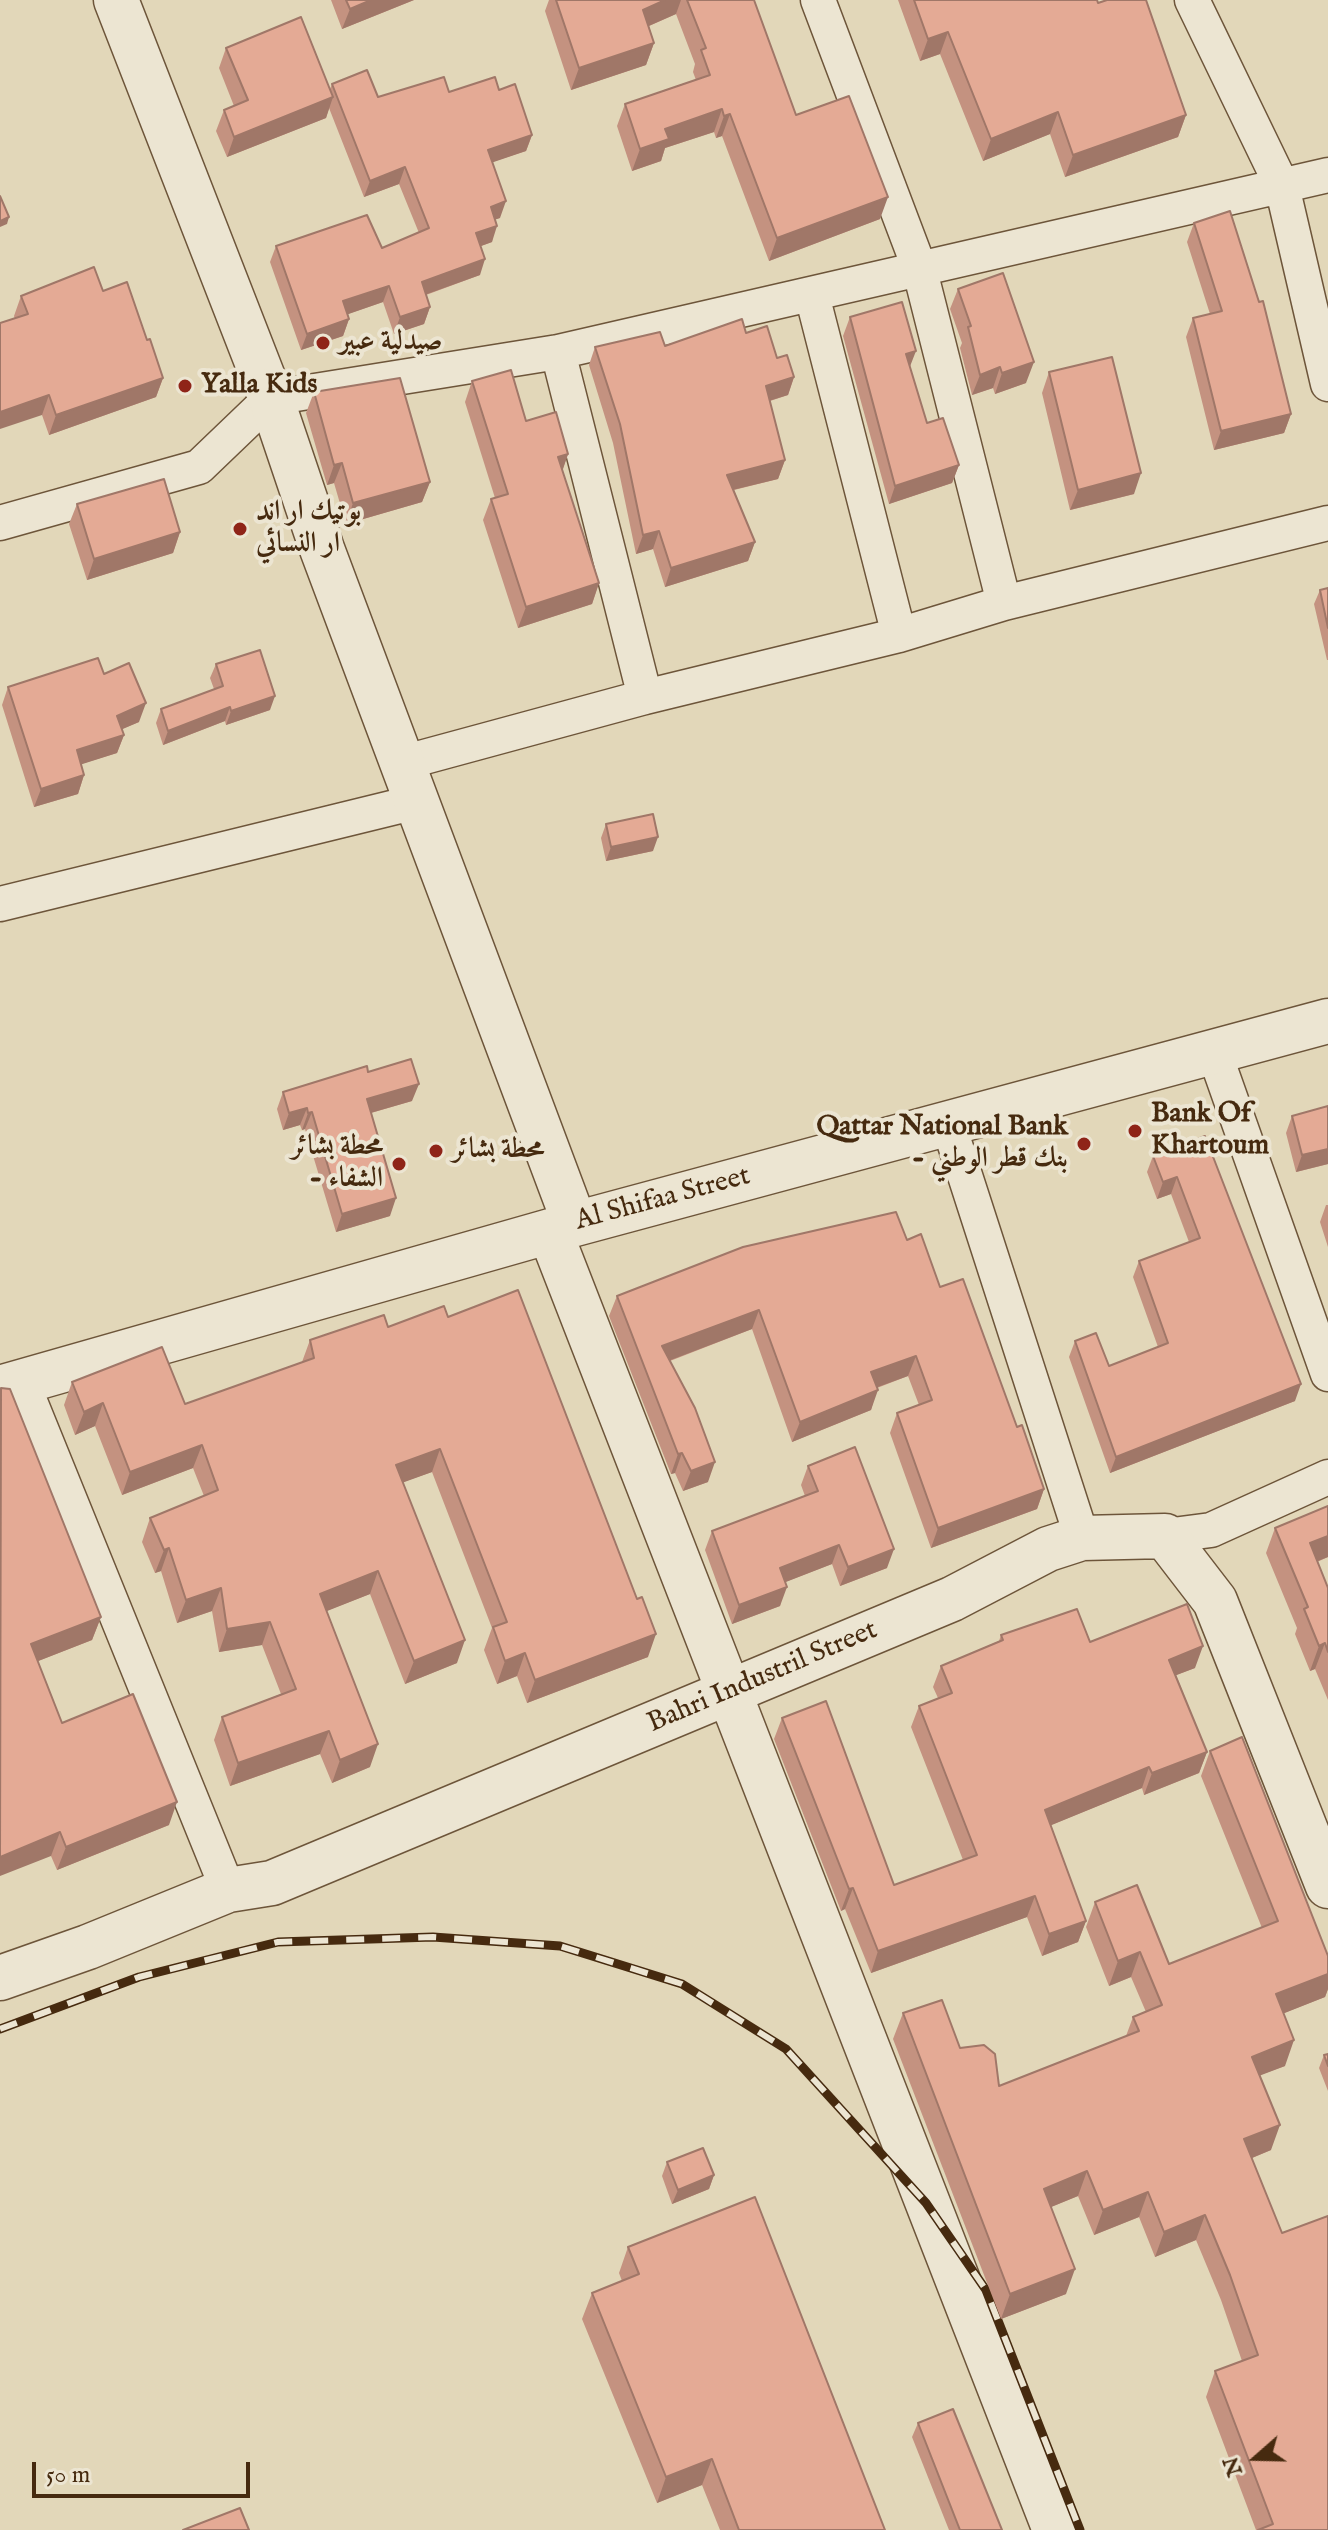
<!DOCTYPE html>
<meta charset="utf-8">
<style>
body{margin:0}
#map{position:relative;width:1328px;height:2530px;overflow:hidden;background:#e2d7b9;font-family:"IM FELL English",serif}
canvas{display:block}
.north{position:absolute;left:1216px;top:2418px;width:80px;height:80px;-webkit-text-stroke:6px #ece5d2;paint-order:stroke;rotate:250deg;font-size:22px;font-weight:700;line-height:32px;text-align:center;color:#462a0f}
.north::after{content:'';display:block;margin:auto;width:28px;height:36px;background:#462a0f;clip-path:polygon(50% 0,100% 100%,50% 72%,0 100%)}
.scale{position:absolute;left:32px;top:2462px;width:218px;height:36px;box-sizing:border-box;border:4px solid #462a0f;border-top:0;padding-left:10px;font-size:24px;line-height:28px;white-space:nowrap;color:#462a0f;-webkit-text-stroke:6px #ece5d2;paint-order:stroke}
</style>
<div id="map">
<canvas width="1328" height="2530"></canvas>
<div class="north">N</div>
<div class="scale">50 m</div>
</div>
<script>
const ctx = document.querySelector('canvas').getContext('2d');
ctx.lineJoin = 'round';
function trace(path, color, width, dash) { ctx.strokeStyle = color; ctx.lineWidth = width; ctx.lineCap = dash ? 'butt' : 'round'; ctx.setLineDash(dash || []); ctx.stroke(path); }
function paint(path, color) { ctx.fillStyle = color; ctx.fill(path, 'evenodd'); }
function write(font, color, halo, rows, align = 'center') {
  ctx.font = font + ' "IM FELL English",Amiri,serif'; ctx.lineWidth = 8; ctx.setLineDash([]); ctx.textBaseline = 'middle'; ctx.strokeStyle = halo; ctx.fillStyle = color; for (const [text, x, y, turn = 0] of rows) {
    ctx.save(); ctx.translate(x, y); ctx.rotate((+turn || 0) * Math.PI / 180); ctx.textAlign = isNaN(turn) ? turn : align; if (halo) ctx.strokeText(text, 0, 0); ctx.fillText(text, 0, 0); ctx.restore();
  }
}
const minor = new Path2D(`
 M818,0l101,267 85,336
 M1192,0l90,186 46,198
 M812,295l87,340
 M558,352l87,345
 M0,523l199,-56 72,-69 287,-46 770,-177
 M402,763l243,-66 254,-62 105,-32 324,-80
 M0,904l416,-102
 M1214,1052l114,322
 M948,1123l134,415
 M22,1382l206,508
 M1165,1536l46,-6 117,-53`);
const tertiary = new Path2D(`
 M116,0l155,398 51,151 253,675
 M550,1232l505,1298
 M0,1388l575,-164 753,-203
 M0,1978l88,-31 140,-57 44,-7 680,-284 96,-50 34,-11 83,-2 50,65 113,285`);
const rail = new Path2D(`
 M0,2029l139,-52 139,-35 155,-5 127,9 122,38 104,65 140,154 60,87 94,240`);
const wall = new Path2D(`
 M331,0h83l-72,29z
 M549,0h205l42,115 84,104 -111,42 -47,-125 -6,2 -2,-6 -49,16 -4,13 -29,10 -15,-45 8,-22 71,-24 -3,-8 2,-8 -19,-50 -27,12 5,17 -8,22 -75,25 -26,-79z
 M898,0h199l89,115 -8,22 -113,40 -15,-43 -67,27 -43,-107 -20,7z
 M226,48l104,41 2,-5 46,13 121,-7 33,45 -6,16 -34,11 8,56 -5,1 -3,23 -11,4 -1,29 -54,20 4,12 -6,17 -30,10 -11,-32 -35,12 1,5 -6,17 -42,14 -31,-88 6,-16 106,2 37,-15 -20,-49 -35,13 -35,-89 -3,10 -99,39 -11,-26 8,-21 10,-4 -15,-38z
 M1194,223l97,191 -7,19 -70,17 -28,-113 7,-19 17,-4 -23,-72z
 M958,289l68,94 -31,11 -2,-6 -21,7 -12,-47 2,-5 -12,-34z
 M103,291l44,49 16,38 -7,19 -107,38 -7,-20 -28,-99 7,-20z
 M850,317l60,50 17,56 32,42 -7,18 -63,21 -46,-168z
 M665,346l112,12 17,19 -6,18 -18,6 15,59 -7,19 -44,11 21,52 -7,19 -83,26 -12,-38 -17,5 -23,-111 -24,-78 6,-18z
 M1049,372l85,122 -64,16 -28,-117z
 M472,381l96,73 -6,17 37,112 -7,21 -74,24 -35,-108 8,-21 4,-1 -30,-96z
 M314,392l116,90 -8,20 -76,22 -12,-41 -7,2 -21,-72z
 M77,504l103,28 -7,21 -86,27 -18,-56z
 M1328,588v72h-1l-13,-56 6,-14z
 M216,664l54,46 -44,15 -1,-4 -62,24 -7,-22 5,-14 53,-20 -4,-11z
 M104,674l35,48 -17,7 2,6 -7,18 -36,11 3,11 -6,19 -44,13 -32,-102 6,-18z
 M606,824l47,27 -47,10 -5,-23z
 M368,1072l44,29 -41,12 19,103 -54,16 -31,-103 -3,1 -2,-5 -17,5 -6,-21 6,-17z
 M1328,1106v58l-32,8 -10,-39 6,-17z
 M1205,1136l90,265 -185,72 -41,-116 6,-16 34,25 49,-19 -25,-70 6,-16 50,-19 -18,-48 -14,5 -10,-27 6,-16z
 M1326,1205h2v42l-8,-25z
 M907,1240l33,47 77,140 27,62 -7,20 -106,39 -41,-115 7,-20 22,-8 -11,-29 -31,12 -6,22 -79,32 -40,-113 -82,32 38,121 -25,9 -8,-18 -4,1 -62,-158 8,-20z
 M448,1317l200,340 -121,46 -10,-27 -20,8 -13,-34 8,-22 -60,-156 -29,10 54,181 -52,21 -35,-90 -44,17 44,156 -38,16 -12,-29 -90,32 -16,-46 8,-23 59,-23 -19,-49 -43,7 -7,-41 -35,12 -16,-52 -6,2 -13,-31 8,-24 54,-22 -11,-28 -71,27 -27,-69 -20,9 -11,-30 8,-23 113,22 117,-42 8,-22z
 M0,1389l101,228 -9,23 -54,21 24,62 107,102 -112,45 -6,-14z
 M808,1466l79,102 -47,18 -8,-22 -47,18 -5,24 -48,18 -27,-74 7,-19 93,-35 -4,-11z
 M1328,1506v51l-11,5 11,26v112l-13,-31 -5,2 -15,-37 2,-6 -31,-75 9,-25z
 M1001,1635l89,7 105,26 -19,7 31,77 -8,21 -55,22 -2,-7 -91,37 35,96 -8,21 -36,14 -15,-39 -156,56 -26,-64 -4,2 -67,-172 8,-21 112,167 69,-25 -52,-133 8,-21 19,-8 -5,-11 8,-21 58,-25z
 M1210,1751l118,205v33l-3,8 -41,16 1,53 -25,9 11,75 -19,8 76,372h-72l-50,-133 9,-26 27,-10 -21,-61 -25,-60 -41,17 -16,-40 -45,18 -16,-39 -27,11 15,87 -65,25 -108,-280 10,-26 57,35 39,38 127,-50 7,-19 13,-5 -15,-35 -22,9 -23,-59 9,-25 74,62 93,-36 -61,-152z
 M1328,2054v37l-9,-23 5,-13z
 M667,2162l47,13 -5,14 -37,15 -10,-28z
 M628,2247l257,283h-165l-18,-45 -45,18 -75,-184 10,-26 30,-12 -3,-8z
 M918,2423l84,107h-53l-37,-93z`);
const shadedWall = new Path2D(`
 M371,0h43l-72,29 8,-20z
 M665,0h16l-5,14 -41,18 8,-22z
 M948,32l-8,22 -20,7 8,-22z
 M654,43l-8,22 -75,25 8,-22z
 M333,97l-7,21 -99,39 7,-20z
 M722,109l-8,23 -49,16 -4,13 -29,10 8,-22 25,-20z
 M1058,112l-8,22 -67,27 8,-22z
 M730,114l-8,22 -6,2 8,-22z
 M1186,115l-8,22 -113,40 8,-22z
 M532,135l-6,16 -44,15 6,-16z
 M405,167l-6,17 -35,13 6,-16z
 M888,197l-8,22 -111,42 8,-23z
 M506,201l-6,17 -15,5 6,-16z
 M9,217l-2,7 -7,3v-6z
 M497,226l-5,16 -22,8 6,-17z
 M485,259l-5,16 -64,23 6,-16z
 M389,286l-6,16 -46,16 6,-17z
 M430,307l-6,17 -30,10 6,-17z
 M349,319l-6,17 -42,14 6,-16z
 M916,351l-7,18 -3,-15z
 M1034,362l-8,21 -31,11 7,-21z
 M1000,367l-7,21 -21,7 8,-20z
 M794,377l-6,18 -29,9 7,-18z
 M163,378l-7,19 -107,38 7,-20z
 M49,395l-7,20 -42,14v-17z
 M1291,414l-7,19 -70,17 7,-19z
 M568,454l-7,21 -3,-18z
 M785,460l-7,19 -58,14 7,-18z
 M342,463l-8,20 -7,2 7,-20z
 M959,465l-7,18 -63,21 6,-18z
 M1141,473l-7,21 -64,16 8,-20z
 M430,482l-8,20 -76,22 7,-21z
 M659,531l-6,18 -17,5 7,-19z
 M180,532l-7,21 -86,27 7,-21z
 M755,542l-7,19 -83,26 6,-19z
 M599,583l-7,21 -74,24 8,-21z
 M275,696l-5,14 -44,15 5,-14z
 M146,703l-7,19 -28,12 6,-18z
 M230,707l-5,14 -62,24 5,-14z
 M124,735l-7,18 -47,15 7,-18z
 M84,775l-6,19 -44,13 7,-18z
 M658,837l-5,14 -47,10 5,-14z
 M419,1084l-7,17 -52,15 7,-17z
 M307,1108l-7,17 -17,5 6,-17z
 M312,1112l-7,17 -3,1 6,-17z
 M1328,1149v15l-32,8 6,-17z
 M1177,1177l-6,17 -14,5 6,-17z
 M396,1198l-6,18 -54,16 6,-18z
 M759,1310l-7,19 -97,37 7,-20z
 M916,1356l-8,20 -44,16 7,-20z
 M1301,1384l-6,17 -185,72 6,-16z
 M878,1390l-7,20 -79,32 8,-20z
 M103,1403l-8,23 -20,9 9,-23z
 M202,1445l-9,23 -71,27 8,-23z
 M440,1449l-8,23 -44,16 8,-23z
 M682,1453l-7,20 -4,1 7,-20z
 M715,1462l-7,20 -25,9 8,-20z
 M1044,1489l-7,20 -106,39 7,-20z
 M1328,1536v21l-28,11 10,-25z
 M839,1545l-7,19 -59,23 7,-19z
 M169,1548l-8,23 -6,2 9,-23z
 M894,1549l-7,19 -47,18 8,-19z
 M378,1571l-8,23 -58,23 8,-23z
 M787,1587l-7,19 -48,18 7,-19z
 M221,1588l-9,23 -35,12 9,-23z
 M101,1617l-9,23 -69,27 8,-23z
 M270,1622l-8,23 -43,7 8,-23z
 M656,1634l-8,23 -121,46 8,-23z
 M465,1640l-8,23 -52,21 9,-23z
 M1325,1643l-10,26 -5,2 9,-25z
 M1203,1646l-8,22 -34,13 8,-21z
 M525,1653l-8,23 -20,8 8,-23z
 M329,1731l-9,23 -90,32 8,-23z
 M378,1744l-8,23 -38,16 8,-23z
 M1207,1752l-8,21 -55,22 8,-22z
 M1149,1767l-7,21 -105,43 8,-21z
 M177,1802l-8,23 -112,45 9,-23z
 M60,1832l-9,24 -51,20v-19z
 M853,1888l-8,21 -4,2 8,-22z
 M1035,1896l-8,21 -156,56 7,-22z
 M1086,1921l-8,21 -36,14 7,-22z
 M1140,1952l-9,25 -22,9 9,-25z
 M1328,1974v15l-3,8 -58,23 9,-26z
 M1294,2040l-9,26 -42,16 9,-25z
 M1280,2125l-9,25 -36,15 9,-26z
 M1087,2171l-9,25 -44,18 10,-25z
 M714,2175l-5,14 -37,15 6,-14z
 M1148,2192l-9,25 -45,18 9,-25z
 M1205,2215l-9,25 -41,17 9,-25z
 M1075,2269l-9,25 -65,25 9,-25z
 M712,2459l-10,26 -45,18 9,-26z`);
const building = new Path2D(`
 M346,0h25l-21,9z
 M556,0h109l-22,10 11,33 -75,25z
 M687,0h67l42,115 53,-19 39,101 -111,41 -47,-124 -6,2 -2,-7 -57,20 4,10 -29,10 -15,-45 85,-29 -9,-25 5,-2z
 M914,0h183l1,3 9,-3h39l40,115 -113,40 -15,-43 -67,27 -43,-107 -20,7z
 M301,17l32,80 -99,40 -10,-27 24,-10 -22,-52z
 M367,70l11,27 66,-20 5,15 46,-15 4,13 16,-6 17,51 -44,15 18,51 -15,6 6,19 -21,7 9,26 -63,23 8,25 -30,10 -11,-31 -46,15 6,18 -42,15 -31,-88 91,-31 15,33 47,-20 -24,-61 -35,14 -38,-97z
 M0,196l9,21 -9,4z
 M1230,211l29,91 4,-1 28,113 -70,17 -28,-113 29,-7 -28,-88z
 M94,267l9,24 24,-9 20,58 3,-1 13,39 -107,37 -7,-20 -49,17v-89l28,-9 -7,-18z
 M1003,273l31,89 -32,11 -2,-6 -20,8 -12,-48 3,-1 -13,-37z
 M902,302l14,49 -10,3 21,69 16,-5 16,47 -64,21 -45,-169z
 M742,319l4,14 21,-7 10,32 10,-3 7,22 -28,9 19,74 -58,15 28,67 -84,26 -12,-37 -16,4 -23,-111 -25,-77 65,-15 5,14z
 M1112,357l29,116 -63,17 -29,-118z
 M511,370l15,51 30,-9 12,42 -10,3 41,126 -73,24 -35,-108 17,-5 -36,-113z
 M400,378l30,104 -77,21 -11,-40 -8,2 -20,-73z
 M164,479l16,53 -86,27 -17,-55z
 M1328,588v40l-8,-38z
 M260,650l15,46 -44,15 -1,-4 -62,24 -7,-22 62,-23 -7,-22z
 M98,658l6,16 25,-11 17,40 -29,13 7,19 -47,15 7,25 -43,14 -33,-102z
 M653,814l5,23 -47,10 -5,-23z
 M411,1059l8,25 -52,15 29,99 -54,16 -30,-102 -4,1 -1,-5 -18,5 -6,-21 84,-26 1,6z
 M1328,1106v43l-26,6 -10,-39z
 M1205,1136l96,248 -185,73 -41,-116 21,-8 13,33 59,-23 -29,-82 61,-23 -23,-61 -14,5 -10,-26z
 M896,1212l11,28 14,-6 19,53 23,-8 54,148 5,-2 22,64 -106,39 -41,-115 35,-13 -16,-44 -45,16 7,18 -78,32 -41,-112 -97,36 33,62 20,54 -24,9 -9,-18 -4,1 -61,-158 126,-49z
 M518,1290l119,309 5,-2 14,37 -121,46 -10,-27 -20,8 -12,-34 14,-5 -67,-173 -44,16 69,175 -51,21 -36,-90 -58,23 58,150 -38,16 -11,-29 -91,32 -16,-46 74,-28 -26,-67 -43,7 -6,-41 -35,12 -17,-52 -5,2 -14,-32 68,-28 -16,-45 -72,27 -27,-69 -19,9 -12,-30 90,-35 23,57 129,-46 -4,-18 74,-25 4,12 56,-21 4,11z
 M1,1388l9,1 91,228 -70,27 31,79 71,-29 44,108 -111,45 -6,-15 -60,25z
 M855,1447l39,102 -46,18 -9,-22 -59,23 7,19 -48,18 -27,-74 106,-40 -10,-25z
 M1328,1506v30l-18,7 18,45v64l-3,-9 -6,3 -15,-37 4,-2 -33,-79z
 M1187,1604l16,42 -34,14 38,92 -55,21 -3,-6 -104,43 41,111 -37,13 -14,-38 -157,55 -25,-63 -4,1 -67,-171 44,-17 68,184 83,-30 -58,-149 33,-13 -11,-27 62,-26 -2,-5 76,-26 13,33z
 M1242,1737l86,219v18l-52,20 18,46 -42,17 28,68 -36,14 38,94 46,-17v314h-70l15,-6 -58,-153 43,-16 -28,-80 -25,-60 -41,17 -16,-40 -45,18 -16,-39 -43,18 31,80 -65,25 -107,-281 39,-13 18,48 24,-3 11,9 4,32 140,-55 -6,-14 29,-12 -22,-53 -22,9 -23,-59 42,-17 32,79 109,-43 -68,-170z
 M1328,2054v12l-4,-11z
 M703,2148l11,27 -36,15 -11,-28z
 M755,2197l130,333h-146l-27,-71 -46,18 -74,-184 47,-19 -11,-27z
 M953,2409l49,121h-42l-42,-107z
 M240,2508l9,22h-66z`);
const markers = [
 [323,343,8,"#8f2418"],
 [185,386,8,"#8f2418"],
 [240,529,8,"#8f2418"],
 [1135,1131,8,"#8f2418"],
 [1084,1144,8,"#8f2418"],
 [436,1151,8,"#8f2418"],
 [399,1164,8,"#8f2418"]
];
const poiNames = [
 ["صيدلية عبير",339,343],
 ["Yalla Kids",201,386],
 ["بوتيك ار اند",256,513],
 ["ار النسائي",256,545],
 ["Bank Of",1151,1115],
 ["Khartoum",1151,1147],
 ["Qattar National Bank",1068,1128,"right"],
 ["- بنك قطر الوطني",1068,1160,"right"],
 ["محطة بشائر",383,1148,"right"],
 ["- الشفاء",383,1180,"right"],
 ["محطة بشائر",452,1151]
];
const streetNames = [
 ["Al Shifaa Street",663,1200,-15],
 ["Bahri Industril Street",763,1678,-23]
];
trace(minor, '#6d553a', 37);
trace(tertiary, '#6d553a', 47);
trace(minor, '#ece5d2', 34);
trace(tertiary, '#ece5d2', 44);
trace(rail, '#462a0f', 9);
trace(rail, '#ece5d2', 6, [18]);
paint(wall, '#c49280');
paint(shadedWall, '#a07768');
paint(building, '#e4aa95');
trace(building, '#a07768', 2);
for (const [x, y, r, color] of markers) { const dot = new Path2D(); dot.arc(x, y, r, 0, 2 * Math.PI); ctx.fillStyle = color; ctx.fill(dot); trace(dot, '#ece5d2', 3); }
write('bold 28px', '#462a0f', '#ece5d2', poiNames, 'left');
write('28px', '#462a0f', '#ece5d2', streetNames);
</script>
